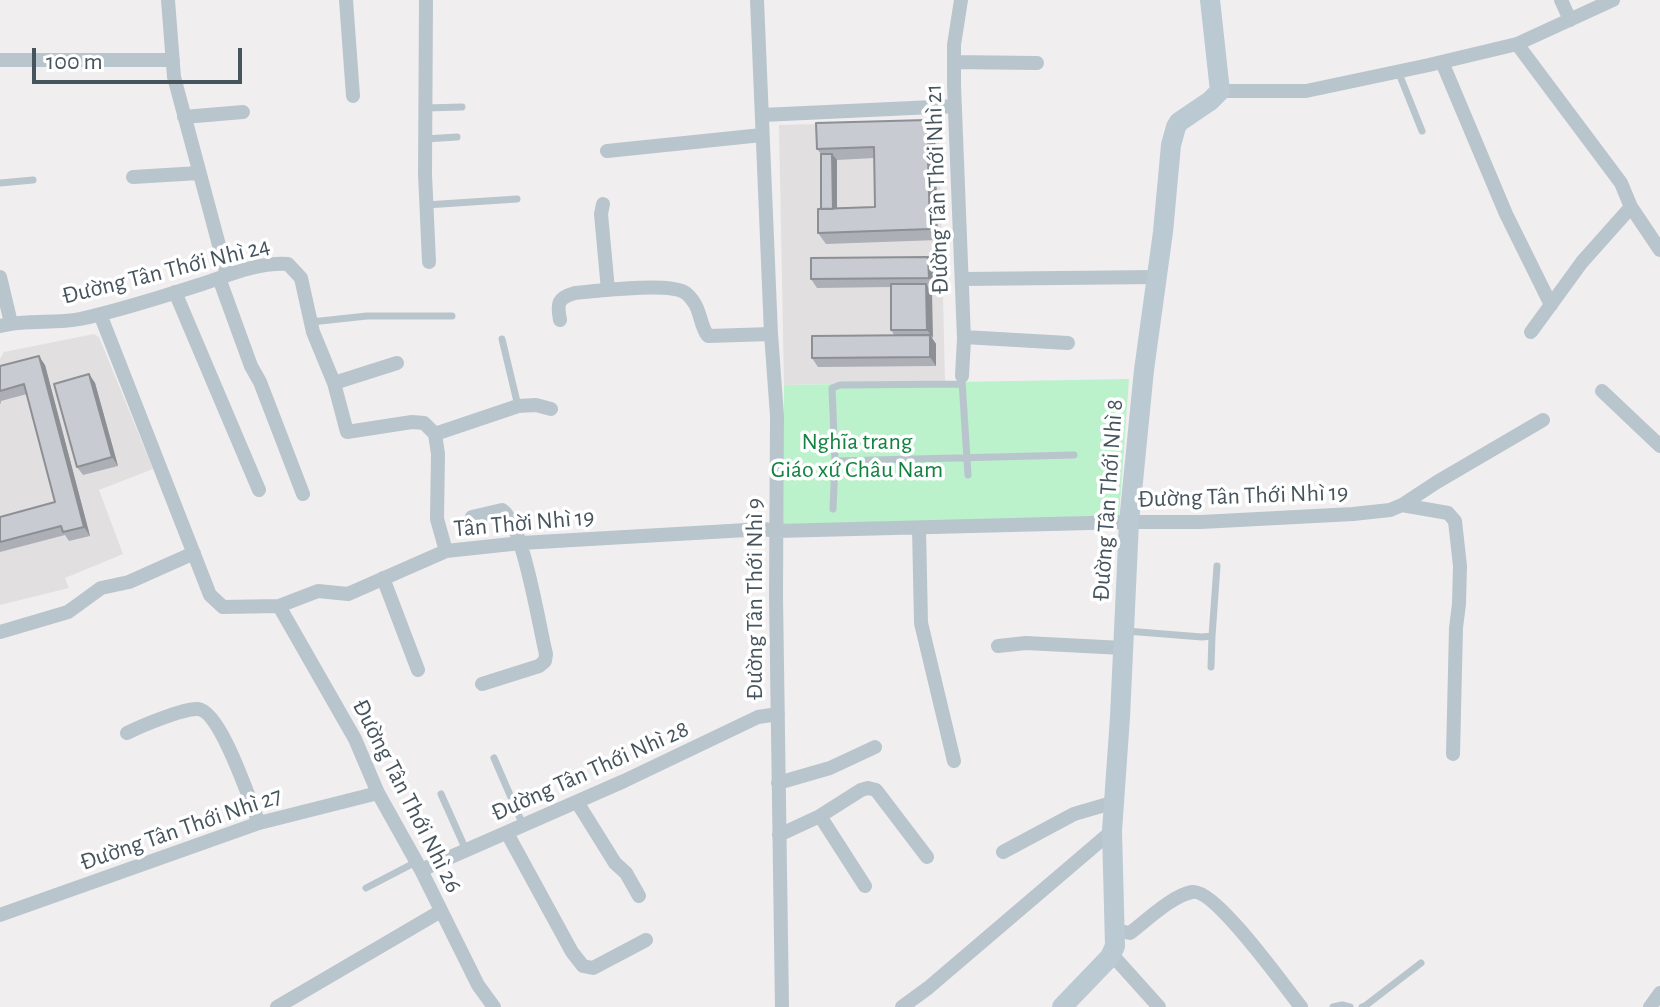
<!DOCTYPE html>
<meta charset="utf-8">
<style>
body{margin:0}
#map{position:relative;width:1660px;height:1007px;overflow:hidden;background:#f1eeef;font-family:"Alegreya Sans",sans-serif}
canvas{display:block}
.scale{position:absolute;left:32px;top:48px;width:210px;height:36px;box-sizing:border-box;border:4px solid #46545d;border-top:0;padding-left:10px;font-size:24px;line-height:28px;white-space:nowrap;color:#46545d;-webkit-text-stroke:6px #fff;paint-order:stroke}
</style>
<div id="map">
<canvas width="1660" height="1007"></canvas>
<div class="scale">100 m</div>
</div>
<script>
const ctx = document.querySelector('canvas').getContext('2d');
ctx.lineJoin = 'round';
function paint(path, color) { ctx.fillStyle = color; ctx.fill(path, 'evenodd'); }
function trace(path, color, width, dash) { ctx.strokeStyle = color; ctx.lineWidth = width; ctx.lineCap = dash ? 'butt' : 'round'; ctx.setLineDash(dash || []); ctx.stroke(path); }
function write(font, color, halo, rows, align = 'center') {
  ctx.font = font + ' "Alegreya Sans",sans-serif'; ctx.lineWidth = 7; ctx.setLineDash([]); ctx.textBaseline = 'middle'; ctx.strokeStyle = halo; ctx.fillStyle = color; for (const [text, x, y, turn = 0] of rows) {
    ctx.save(); ctx.translate(x, y); ctx.rotate((+turn || 0) * Math.PI / 180); ctx.textAlign = isNaN(turn) ? turn : align; if (halo) ctx.strokeText(text, 0, 0); ctx.fillText(text, 0, 0); ctx.restore();
  }
}
const education = new Path2D(`
 M939,121l6,260 -161,4 -5,-260z
 M94,334l5,3 54,132 -54,21 24,64 -58,24 4,10 -69,17v-246l4,-7z`);
const green = new Path2D(`
 M1129,379l-10,137 -336,13 1,-144z`);
const lane = new Path2D(`
 M1398,71l24,60
 M425,108l37,-1
 M425,139l32,-2
 M0,183l33,-3
 M426,205l91,-6
 M311,322l56,-6h85
 M502,339l16,67
 M962,381l6,94
 M835,461l239,-6
 M833,509l2,-48 -3,-73 8,-3 122,-1
 M1126,631l76,6 10,-1 5,-70
 M1211,667l1,-31
 M494,758l29,67
 M441,794l25,56
 M366,888l50,-26
 M1333,1007l9,-2 8,2
 M1362,1007l3,-1 56,-43`);
const street = new Path2D(`
 M168,0l6,77 53,198
 M346,0l7,96
 M426,0l-1,174 4,88
 M757,0l14,334 6,82 -1,179 6,412
 M961,0l-7,45v40l10,254 -2,37
 M1561,0l9,20
 M1517,44l104,139 10,24 29,43
 M0,60h173
 M954,62l83,1
 M1442,62l64,152 45,91
 M1220,91h86l123,-26 88,-21 96,-44
 M762,115l193,-9
 M184,117l59,-5
 M607,151l155,-16
 M133,177l66,-4
 M603,204l-2,10 7,76
 M0,277l11,46
 M219,278l32,88 9,16 43,112
 M962,279l195,-2
 M175,292l84,198
 M100,314l110,281 13,12 56,-1 39,-15 30,3 98,-43 75,-8 243,-14 12,2 353,-9h72l152,-8 37,-4 12,-5 35,-23 106,-62
 M560,320c-3,-16 -3,-22 15,-27 21,-2 93,-11 109,-1 4,2 6,5 9,9 8,10 7,25 15,35l63,-2
 M0,326c26,-7 54,-2 80,-7 42,-9 84,-23 125,-36 26,-9 55,-21 83,-19l13,14 12,54 21,51 13,49 65,-10 12,1 11,11 3,20 -1,65 9,32
 M1531,332l51,-70 49,-55
 M964,337l104,6
 M334,383l63,-20
 M1602,391l58,55
 M435,434l83,-28 18,-1 15,4
 M1402,505l46,8 7,8 5,45 -1,38 -3,24 -3,126
 M472,517l30,-7c21,13 37,116 44,144l-1,7 -6,5 -57,18
 M919,528l2,95 33,138
 M383,578l35,92
 M279,606l76,133 23,54 43,77 57,115 16,22
 M0,632l68,-20 33,-24 28,-6 65,-29
 M998,646l28,-3 97,5
 M127,733c14,-7 57,-25 71,-24 23,2 52,93 61,114
 M778,783l52,-15 45,-21
 M577,802l38,61 11,10 13,23
 M820,816l45,70
 M507,833l65,119 11,14 10,2 53,-28
 M779,835l41,-19 41,-26 7,-2 8,2 51,67
 M1003,852l71,-38 41,-12
 M421,870l203,-89 134,-64 20,-3
 M0,915l259,-92 119,-30
 M1115,930l15,3c16,-12 43,-38 62,-41 23,-4 92,94 109,115
 M1111,956l4,2 44,49
 M277,1007l164,-96
 M902,1007l26,-19 184,-157
 M1650,1007l10,-14`);
const secondary = new Path2D(`
 M1062,1007l48,-50 5,-11 -3,-115 8,-114 9,-195 15,-152 19,-138 8,-87 5,-18 3,-5 31,-21 10,-10 -10,-91`);
const wall = new Path2D(`
 M935,131l3,109 -112,4 -8,-11 3,-24v-55l-4,-5zM874,158l1,49 -38,1v-48z
 M934,265l1,22h-7l4,5v46l4,6v22l-118,1 -6,-9 83,-22 -4,-6v-43l-74,1 -6,-9z
 M45,365l45,171 -21,5 -4,-6 -65,17v-35l55,-15 -28,-108 -26,7v2l-1,1v-38z
 M89,374l6,9 23,83 -35,9 -6,-8z`);
const shadedWall = new Path2D(`
 M927,120l8,11 3,109 -8,-11z
 M832,154l5,6v60l-4,-6z
 M928,257l6,8 1,22 -6,-9z
 M926,284l6,8 1,46 -6,-8z
 M930,335l6,9v22l-6,-9z
 M39,356l6,9 45,171 -6,-9z
 M89,374l6,9 23,83 -6,-9z`);
const building = new Path2D(`
 M927,120l3,109 -112,4v-24l57,-2 -1,-60 -57,2 -1,-26z
 M821,154h11l1,55h-12z
 M928,257l1,21 -118,1v-21z
 M891,284h35l1,46h-36z
 M930,335v22l-118,1v-22z
 M39,356l45,171 -21,5 -2,-6 -61,16v-25l55,-15 -31,-118 -24,7v-25z
 M89,374l23,83 -35,10 -23,-83z`);
const streetNames = [
 ["Đường Tân Thới Nhì 21",937,189,-92],
 ["Đường Tân Thới Nhì 24",166,271,-14],
 ["Đường Tân Thới Nhì 19",1243,496,-2],
 ["Đường Tân Thới Nhì 8",1108,500,-86],
 ["Tân Thời Nhì 19",524,523,-5],
 ["Đường Tân Thới Nhì 9",755,599,-90],
 ["Đường Tân Thới Nhì 28",590,771,-24],
 ["Đường Tân Thới Nhì 26",407,796,63],
 ["Đường Tân Thới Nhì 27",181,829,-19]
];
const parkNames = [
 ["Nghĩa trang",857,442],
 ["Giáo xứ Châu Nam",857,470]
];
paint(education, '#e2dfe1');
paint(green, '#bbf1cb');
trace(lane, '#b9c5cc', 7);
trace(street, '#b9c5cc', 14);
trace(secondary, '#bbc9d3', 20);
paint(wall, '#acafb5');
paint(shadedWall, '#8c8f93');
paint(building, '#c8ccd2');
trace(building, '#8c8f93', 2);
write('24px', '#46545d', '#fff', streetNames);
write('24px', '#138240', '#fff', parkNames);
</script>
